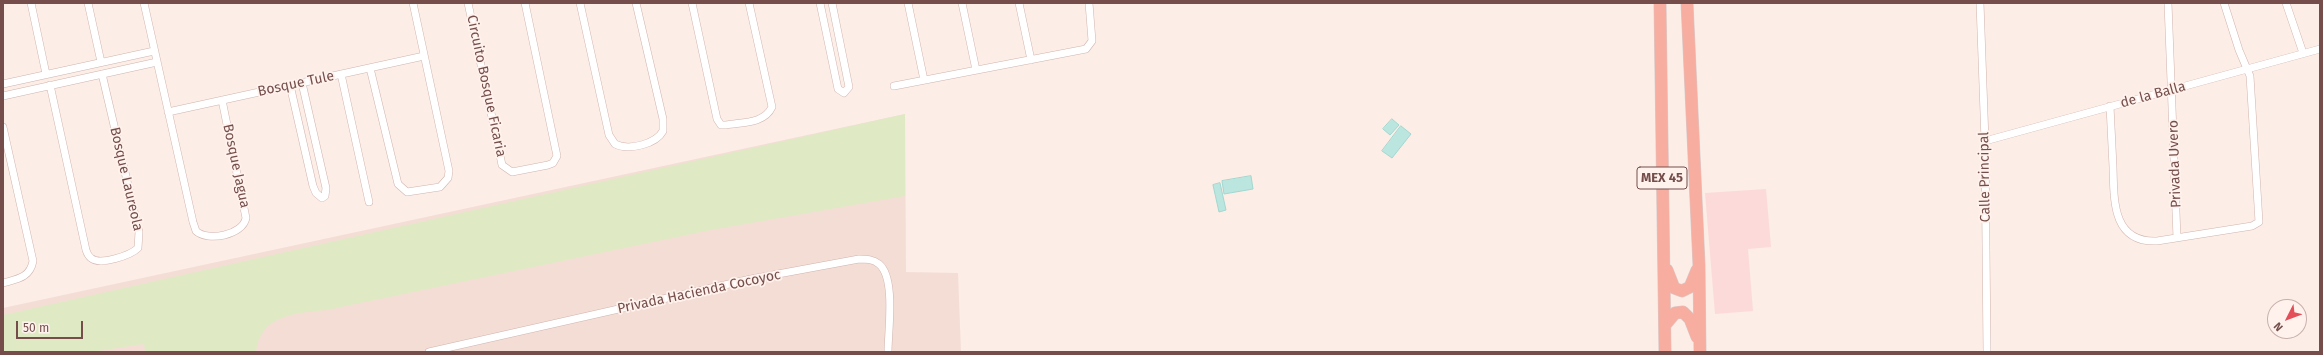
<!DOCTYPE html>
<style>
body{margin:0}
#map{position:relative;width:2323px;height:355px;overflow:hidden;background:#fcede6;font-family:"Fira Sans",sans-serif}
canvas{display:block}
.frame{position:absolute;inset:0;border:4px solid #754e4b;pointer-events:none}
.north{position:absolute;left:2267px;top:299px;width:40px;height:40px;box-sizing:border-box;background:#fff2ed;border:1px solid #c8b0ac;border-radius:50%;rotate:228deg;font-size:11px;font-weight:700;line-height:16px;text-align:center;color:#754e4b}
.north::after{content:'';display:block;margin:auto;width:14px;height:18px;background:#e44e59;clip-path:polygon(50% 0,100% 100%,50% 72%,0 100%)}
.scale{position:absolute;left:16px;top:321px;width:67px;height:18px;box-sizing:border-box;border:2px solid #754e4b;border-top:0;padding-left:5px;font-size:12px;line-height:14px;white-space:nowrap;color:#754e4b;-webkit-text-stroke:3px #fff2ed;paint-order:stroke}
</style>
<div id="map">
<canvas width="2323" height="355"></canvas>
<div class="frame"></div>
<div class="north">N</div>
<div class="scale">50 m</div>
</div>
<script>
const ctx = document.querySelector('canvas').getContext('2d');
ctx.lineJoin = 'round';
function paint(path, color) { ctx.fillStyle = color; ctx.fill(path, 'evenodd'); }
function trace(path, color, width, dash) { ctx.strokeStyle = color; ctx.lineWidth = width; ctx.lineCap = dash ? 'butt' : 'round'; ctx.setLineDash(dash || []); ctx.stroke(path); }
function write(font, color, halo, rows, align = 'center') {
  ctx.font = font + ' "Fira Sans",sans-serif'; ctx.lineWidth = 3.5; ctx.setLineDash([]); ctx.textBaseline = 'middle'; ctx.strokeStyle = halo; ctx.fillStyle = color; for (const [text, x, y, turn = 0] of rows) {
    ctx.save(); ctx.translate(x, y); ctx.rotate((+turn || 0) * Math.PI / 180); ctx.textAlign = isNaN(turn) ? turn : align; if (halo) ctx.strokeText(text, 0, 0); ctx.fillText(text, 0, 0); ctx.restore();
  }
}
const residential = new Path2D(`
 M905,114l1,158 52,1 3,79h-958v-44z`);
const commercial = new Path2D(`
 M1766,189l5,58 -23,2 5,62 -38,3 -10,-121z`);
const green = new Path2D(`
 M905,114v82l-194,34 -384,80c-29,3 -67,4 -71,42h-111l-1,-8 -52,8h-89v-37z`);
const water = new Path2D(`
 M1392,119l7,6 -9,10 -7,-6z
 M1401,126l10,8 -19,24 -10,-7z
 M1251,176l2,13 -29,5 -2,-13z
 M1220,183l6,27 -7,2 -6,-27z`);
const minor = new Path2D(`
 M31,3l15,71
 M88,3l13,59
 M144,3l49,219 3,9c12,11 47,4 50,-13l-24,-118
 M468,3l34,162 10,7 36,-7 5,-2 4,-7 -32,-153
 M580,3l29,132 6,9c14,7 41,0 48,-13v-12l-27,-116
 M692,3l25,116 4,6h5c16,-3 38,-1 46,-18l-23,-104
 M820,3l18,86 6,4 5,-6 -17,-84
 M908,3l16,77
 M962,3l14,67
 M1019,3l12,57
 M1980,3l5,138 2,211
 M2168,3l9,235
 M2286,3l17,50
 M370,68l28,116 9,8 33,-5 8,-9 1,-7 -36,-168
 M341,74l28,128
 M3,84l151,-33
 M50,85l36,165c1,3 2,6 5,8 9,8 40,-3 47,-10l1,-16 -37,-158
 M290,85l23,101 3,7 6,5 3,-2 1,-8 -24,-105
 M894,86l192,-37 6,-8 -3,-38
 M3,96l154,-34
 M2110,106c1,21 2,41 3,61 1,33 -1,76 44,74l95,-15 7,-4 -9,-146 -11,-26 -15,-47
 M168,112l256,-56
 M3,127l30,134c-3,17 -16,18 -30,22
 M1985,141l335,-92
 M429,352l322,-73 108,-20c7,0 14,0 20,5 17,14 9,67 9,88`);
const trunk = new Path2D(`
 M1660,3l5,349
 M1687,3l12,262 1,87
 M1667,270l7,18 8,3 8,-4 7,-17
 M1665,325l10,-12 8,-1 7,7 7,18`);
const shields = [
 [1662,178,50]
];
const shieldNames = [
 ["MEX 45",1662,178]
];
const streetNames = [
 ["Bosque Tule",296,84,-12],
 ["Circuito Bosque Ficaria",486,86,78],
 ["de la Balla",2153,95,-15],
 ["Privada Uvero",2175,164,-92],
 ["Bosque Jagua",236,166,78],
 ["Calle Principal",1985,177,-91],
 ["Bosque Laureola",126,179,77],
 ["Privada Hacienda Cocoyoc",699,292,-12]
];
paint(residential, '#f4ddd5');
paint(commercial, '#fcdada');
paint(green, '#dfeac5');
paint(water, '#bbe6df');
trace(water, '#a1d7cf', 1);
trace(minor, '#d0b4af', 8);
trace(trunk, '#d8cdcd', 13);
trace(minor, '#fff', 7);
trace(trunk, '#f7aea1', 12);
for (const [x, y, w] of shields) { const box = new Path2D(); box.roundRect(x - w / 2, y - 11, w, 22, 3); ctx.fillStyle = '#fff2ed'; ctx.fill(box); trace(box, '#754e4b', 1); }
write('bold 13px', '#754e4b', null, shieldNames);
write('14px', '#754e4b', '#fff2ed', streetNames);
</script>
